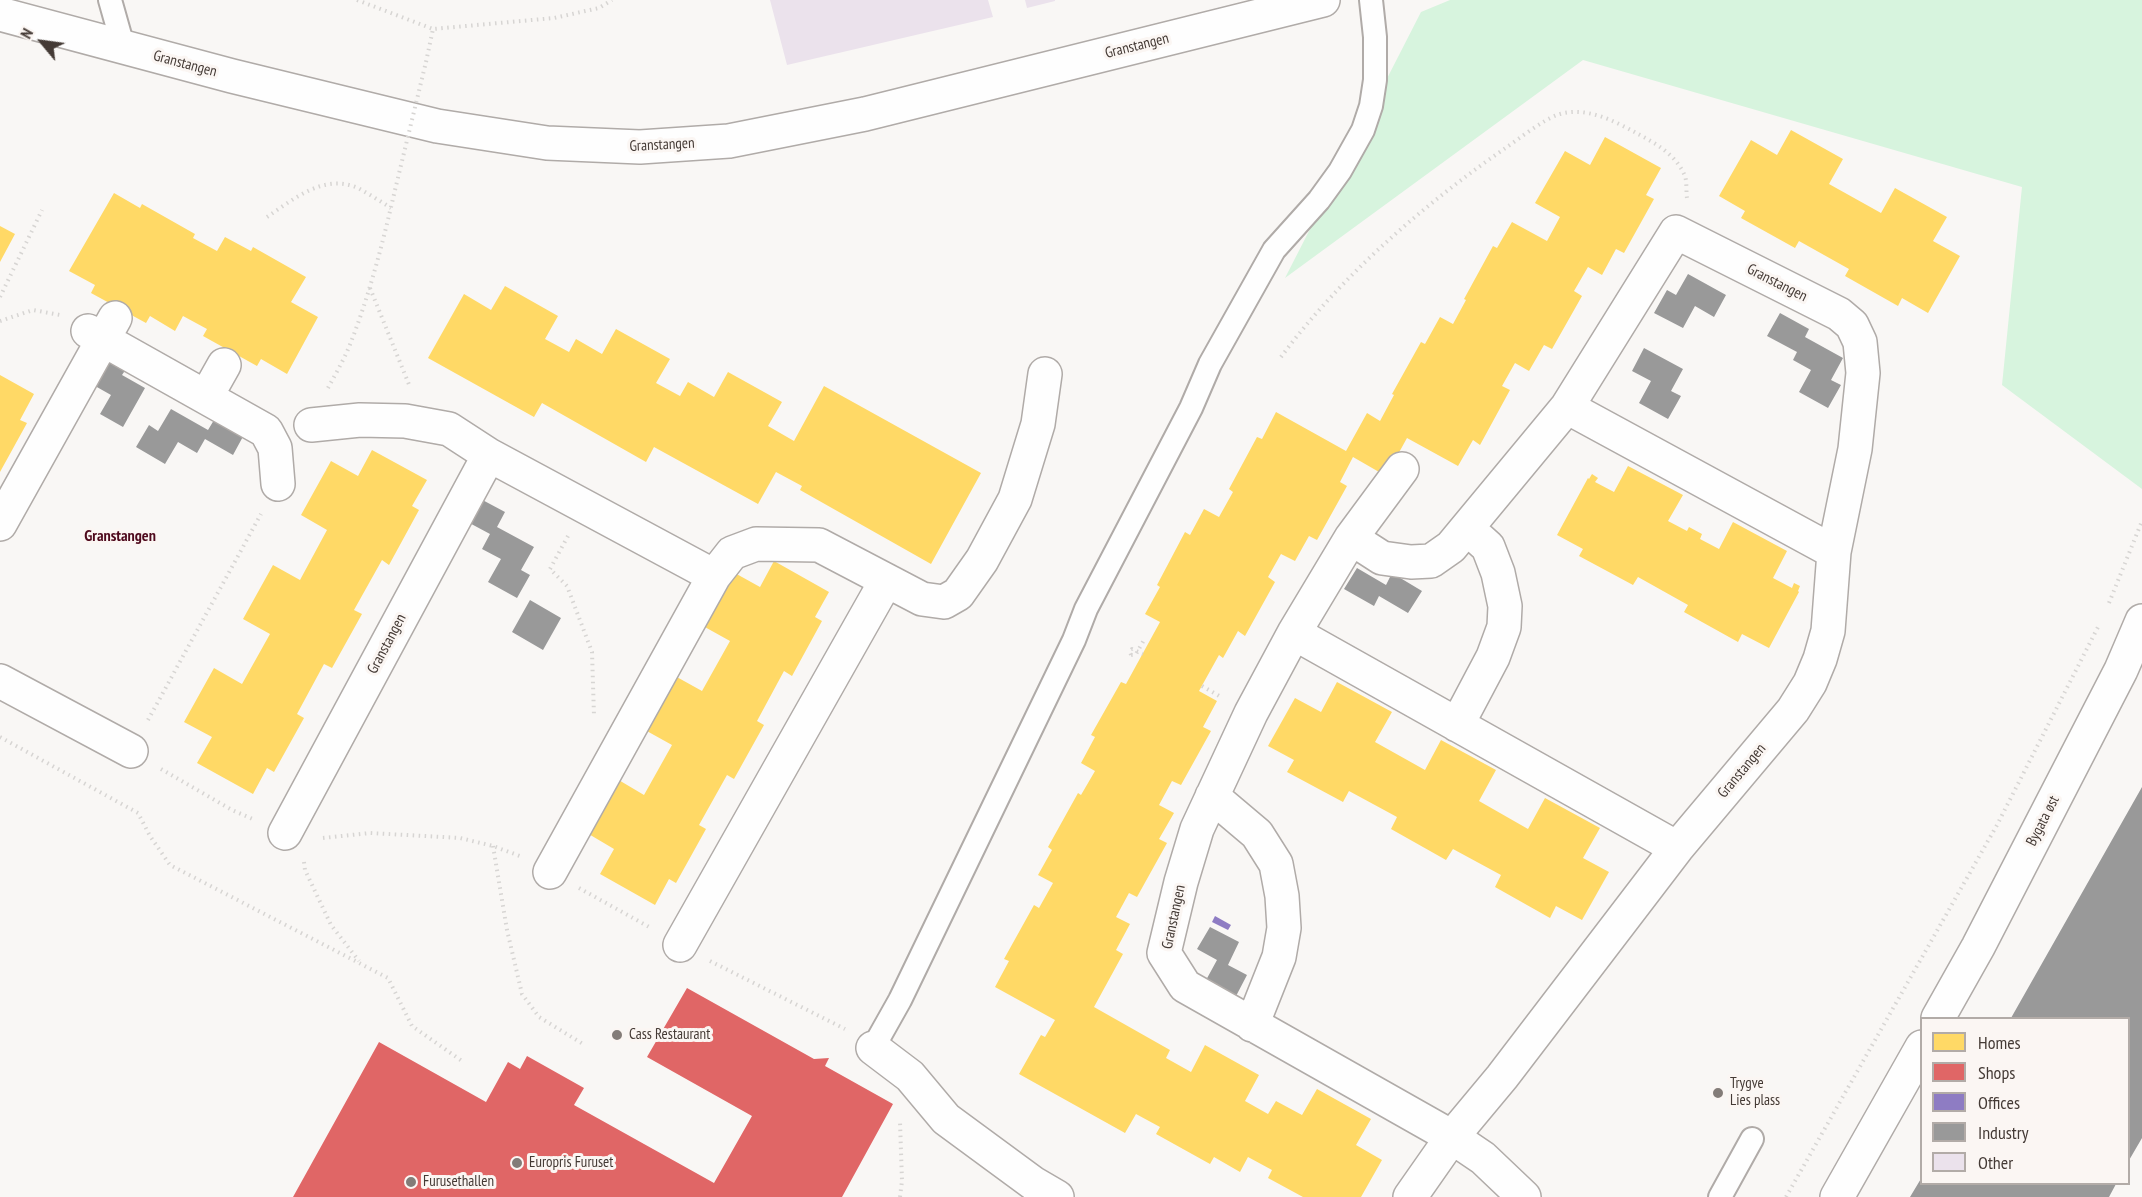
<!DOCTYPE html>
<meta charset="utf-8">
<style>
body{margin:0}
#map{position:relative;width:2142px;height:1197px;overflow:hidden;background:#f9f7f5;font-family:"PT Sans Narrow",sans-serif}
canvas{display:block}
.legend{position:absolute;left:1920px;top:1017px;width:210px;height:168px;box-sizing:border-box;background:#fbf6f3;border:2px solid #b2aba7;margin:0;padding:8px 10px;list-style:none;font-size:18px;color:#443a35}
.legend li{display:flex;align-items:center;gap:12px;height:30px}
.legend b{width:30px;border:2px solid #b2aba7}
.north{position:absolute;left:12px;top:12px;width:60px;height:60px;-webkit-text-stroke:4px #fbf6f3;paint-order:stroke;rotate:299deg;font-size:16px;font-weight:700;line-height:24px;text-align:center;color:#443a35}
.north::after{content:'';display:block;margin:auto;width:21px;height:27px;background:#443a35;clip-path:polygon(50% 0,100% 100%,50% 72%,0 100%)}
</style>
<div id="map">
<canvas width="2142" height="1197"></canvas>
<ul class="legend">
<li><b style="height:16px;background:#ffd966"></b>Homes</li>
<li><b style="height:16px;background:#e06666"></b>Shops</li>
<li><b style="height:16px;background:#8e7cc3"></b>Offices</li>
<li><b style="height:16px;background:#999"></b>Industry</li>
<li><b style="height:16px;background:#ebe2ec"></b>Other</li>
</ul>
<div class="north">N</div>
</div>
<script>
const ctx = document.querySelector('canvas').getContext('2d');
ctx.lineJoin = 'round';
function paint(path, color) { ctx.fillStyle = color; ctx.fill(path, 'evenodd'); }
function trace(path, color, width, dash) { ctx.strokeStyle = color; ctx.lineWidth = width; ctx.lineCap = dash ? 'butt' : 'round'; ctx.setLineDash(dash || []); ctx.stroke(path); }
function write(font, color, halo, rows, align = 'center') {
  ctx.font = font + ' "PT Sans Narrow",sans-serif'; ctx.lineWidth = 6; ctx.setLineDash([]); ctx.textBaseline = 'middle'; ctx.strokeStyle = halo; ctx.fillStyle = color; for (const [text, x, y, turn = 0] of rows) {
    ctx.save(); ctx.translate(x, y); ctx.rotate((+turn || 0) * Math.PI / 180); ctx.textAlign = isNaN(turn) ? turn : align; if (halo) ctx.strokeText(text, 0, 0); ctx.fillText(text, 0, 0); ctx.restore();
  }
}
const green = new Path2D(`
 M1450,0h692v489l-140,-104 20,-198 -439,-127 -298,218 136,-266z`);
const homes = new Path2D(`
 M1791,130l52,29 -14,25 52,29 14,-25 52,29 -14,24 27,15 -32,57 -26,-15 -4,8 -53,-30 4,-7 -50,-28 -4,7 -54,-30 4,-7 -26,-15 32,-56 26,15z
 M1605,137l56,31 -15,27 8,4 -30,54 -8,-4 -14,26 -14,-8 -14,24 8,5 -30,53 -8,-4 -15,26 -14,-8 -13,23 8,4 -30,55 -7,-5 -15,26 -51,-28 -21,38 -33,-19 -13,25 7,4 -30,54 -8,-4 -14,25 -14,-7 -13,23 7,5 -30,54 -7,-5 -15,27 -4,-3 -20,36 18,10 -14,26 8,4 -30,54 -9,-4 -13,24 15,8 -15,26 8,4 -30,54 -8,-4 -13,24 14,7 -14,26 7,4 -29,53 76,43 -4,8 25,14 14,-27 54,30 -14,26 23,13 8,-13 26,14 15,-26 54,30 -15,26 26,15 -21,37h-58l-35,-19 4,-8 -24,-13 -8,15 -26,-15 -4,7 -54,-30 4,-7 -24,-13 -11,19 -106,-59 22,-39 4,2 10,-17 -60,-33 14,-26 -5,-2 30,-54 5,3 14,-25 -15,-8 14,-25 -4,-3 30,-54 3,2 14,-24 -14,-8 14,-26 -4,-2 30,-53 5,2 34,-62 -15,-8 15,-27 -3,-2 28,-53 5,3 14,-26 15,8 14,-25 -4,-3 28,-52 5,2 14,-27 70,39 21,-38 13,8 14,-26 -2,-1 29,-52 4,2 15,-27 13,7 13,-24 -2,-1 29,-53 4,2 15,-26 35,19 13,-24 -25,-14 30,-52 25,14z
 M114,193l26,15 2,-4 53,30 -2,4 24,13 8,-14 26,14 2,-4 53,30 -15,25 27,15 -31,57 -26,-15 -4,7 -54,-30 4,-7 -24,-13 -8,15 -25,-15 -4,7 -55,-30 4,-8 -26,-14z
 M0,226l15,8 -15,28z
 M505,286l53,30 -13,23 24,13 7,-13 26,15 14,-25 54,30 -14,24 24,13 8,-14 26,15 14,-25 54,30 -14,24 26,15 30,-55 157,87 -50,91 -131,-74 2,-4 -26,-14 -18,32 -104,-57 -8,15 -104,-59 -8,14 -106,-59 36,-64 27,16z
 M0,375l34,19 -14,26 7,3 -27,49z
 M372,450l55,30 -15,26 7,4 -30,55 -7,-5 -28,50 8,4 -30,54 -8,-4 -27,50 7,4 -30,54 -7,-4 -14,26 -56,-31 15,-26 -28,-15 30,-54 28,16 28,-50 -27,-15 30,-54 27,15 27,-50 -26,-15 30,-54 27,15z
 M1628,466l55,29 -15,26 19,10 2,-4 13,7 -2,5 19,10 14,-27 54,29 -14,27 19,10 2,-5 6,3 -2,5 1,1 -30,56 -27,-14 -4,8 -54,-30 4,-7 -50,-28 -5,8 -54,-29 4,-7 -26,-14 31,-57 1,1 3,-5 6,4 -3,4 19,10z
 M774,561l55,31 -14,25 7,4 -30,55 -8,-5 -27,50 7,4 -30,54 -7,-4 -28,50 7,4 -30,54 -7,-4 -14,26 -55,-31 14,-25 -27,-16 30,-54 27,16 28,-50 -27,-15 30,-54 27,15 28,-50 -27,-15 30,-54 27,15z
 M1337,682l55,30 -17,30 50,28 16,-30 55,30 -17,31 49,28 17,-31 55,30 -17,30 26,14 -27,48 -26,-14 -6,12 -55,-31 6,-12 -48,-26 -7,11 -55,-31 6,-12 -48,-26 -6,11 -56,-30 7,-12 -26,-14 27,-48 26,14z`);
const shops = new Path2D(`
 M687,988l127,71 15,-1 -4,8 68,38 -51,93h-549l86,-155 107,60 22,-40 12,7 7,-13 57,32 -10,17 140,78 38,-67 -105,-59z`);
const offices = new Path2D(`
 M1215,916l16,9 -3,5 -16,-8z`);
const industry = new Path2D(`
 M1688,274l38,21 -12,22 -19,-11 -12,22 -29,-15 13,-23 9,5z
 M1780,313l29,16 -4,8 38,21 -12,22 10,5 -13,23 -29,-16 12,-22 -18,-10 4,-8 -30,-16z
 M1644,348l39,21 -12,22 10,5 -13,23 -29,-16 12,-22 -19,-10z
 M105,353l23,13 -6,9 23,13 -22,39 -23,-13 11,-19 -23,-13z
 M171,409l37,21 9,-15 29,16 -13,24 -28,-16 -8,14 -19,-11 -13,22 -29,-17 13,-22 9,6z
 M475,496l30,16 -8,15 37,20 -13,23 9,5 -13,23 -29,-16 13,-23 -19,-10 8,-15 -28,-15z
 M1357,568l29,17 6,-12 30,18 -14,22 -29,-17 -5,10 -30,-17z
 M530,600l31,18 -18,32 -31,-18z
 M2142,787v351l-14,24v-144h-117z
 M1210,927l29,15 -11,23 19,10 -12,23 -30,-16 12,-22 -20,-11z
 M1922,1177v7h194l-7,13h-199z`);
const building = new Path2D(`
 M770,0h218l5,17 -206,48z
 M1025,0h30v1l-28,7z`);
const path = new Path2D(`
 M357,0l76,29
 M426,62l7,-33 121,-11 45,-10 13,-8
 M267,217c27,-18 57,-44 91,-29 11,6 22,13 33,20
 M370,288l40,99
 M0,297l42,-87
 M0,321l33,-11 27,5
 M1281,357c60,-81 143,-153 226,-210 13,-9 36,-27 50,-32 27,-10 58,6 81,19 19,10 38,21 47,42 2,6 1,15 2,22
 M328,388c8,-15 17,-30 23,-46 19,-49 32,-100 44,-152
 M568,536l-18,33 17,17 25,66 2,64
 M2109,603l33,-82
 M1131,655l5,-1 8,-14
 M1131,655l-1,-4 2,-2 11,5
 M1202,686l19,11
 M148,720l113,-206
 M0,737l138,76 12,23 20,29 218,113 24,48 50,35
 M161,769l71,41 23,10
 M323,838l47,-5 90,5 33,8 27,10
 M493,846l14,84 15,64 17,23 44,27
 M304,862l1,8 26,55 28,36
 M579,888l72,40
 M710,961l135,68
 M900,1197l2,-16 -2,-59
 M1786,1197l211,-372 101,-198`);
const lane = new Path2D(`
 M110,0l13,46
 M873,1048l27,-48 174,-360 12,-31 105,-201 19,-44 64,-114 45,-50 21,-29 23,-41 8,-24 4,-26v-43l-4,-37
 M1720,1197l32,-58`);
const street = new Path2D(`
 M0,14l232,62 205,50 110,17 93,4 89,-6 136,-27 458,-114
 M88,331l178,100 9,17 3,36
 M206,397l18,-32
 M1567,407l267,145
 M311,425l49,-5 45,1 44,8 40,26 225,121 -164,296
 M1402,469l-51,69 -57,95 -43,80 -54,116 -16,53 -17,71 21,33 267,151 31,21 41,39
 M0,524l115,-206
 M1351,538l31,20 29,4 20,-1 20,-14 116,-140 109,-175 163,82 13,11 8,17 3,31 -8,76 -21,103 -6,79 -8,28 -10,24 -17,27 -116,138 -175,229 -50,60 -42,60
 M714,576l18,-23 24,-9 63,1 103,54 22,3 14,-8 24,-34 33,-61 23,-75 7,-50
 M1294,633l383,215
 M0,681l131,70
 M1457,725l36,-68 11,-30 1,-21 -7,-33 -10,-26 -20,-18
 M1212,796l45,38 19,30 6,32 2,32 -5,29 -27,68
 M285,833l204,-378
 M680,945l206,-364
 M1938,1018l40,-71 143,-277 21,-49
 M873,1048l37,28 36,43 87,64 24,14
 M1837,1197l85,-150`);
const pathBridge = new Path2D(`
 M395,190l31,-128`);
const markers = [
 [617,1035,6,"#837c78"],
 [1718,1093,6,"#837c78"],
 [517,1163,6,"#837c78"],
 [411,1182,6,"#837c78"]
];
const streetNames = [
 ["Granstangen",1137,46,-14],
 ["Granstangen",185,64,15],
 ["Granstangen",662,145,-3],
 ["Granstangen",1777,283,27],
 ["Granstangen",387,644,-62],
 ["Granstangen",1742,771,-50],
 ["Bygata øst",2043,821,-63],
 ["Granstangen",1174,917,-78]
];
const poiNames = [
 ["Cass Restaurant",629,1035],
 ["Trygve",1730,1084],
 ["Lies plass",1730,1101],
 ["Europris Furuset",529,1163],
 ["Furusethallen",423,1182]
];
const neighbourhoodNames = [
 ["Granstangen",120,536]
];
paint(green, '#d7f4de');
paint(homes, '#ffd966');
paint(shops, '#e06666');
paint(offices, '#8e7cc3');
paint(industry, '#999');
paint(building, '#ebe2ec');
trace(lane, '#b0aba8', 26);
trace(street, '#b0aba8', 36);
trace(path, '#d7d5d3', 4, [1.5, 4.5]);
trace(lane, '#fefefe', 22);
trace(street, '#fefefe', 33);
trace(pathBridge, '#d7d5d3', 4, [1.5, 4.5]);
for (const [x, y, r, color] of markers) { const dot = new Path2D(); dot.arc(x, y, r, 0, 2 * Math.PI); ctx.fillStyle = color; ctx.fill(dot); trace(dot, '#fbf6f3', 2); }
write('15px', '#443a35', '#fbf6f3', streetNames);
write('15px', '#443a35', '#fbf6f3', poiNames, 'left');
write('bold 16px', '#4f0a1d', '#fbf6f3', neighbourhoodNames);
</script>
